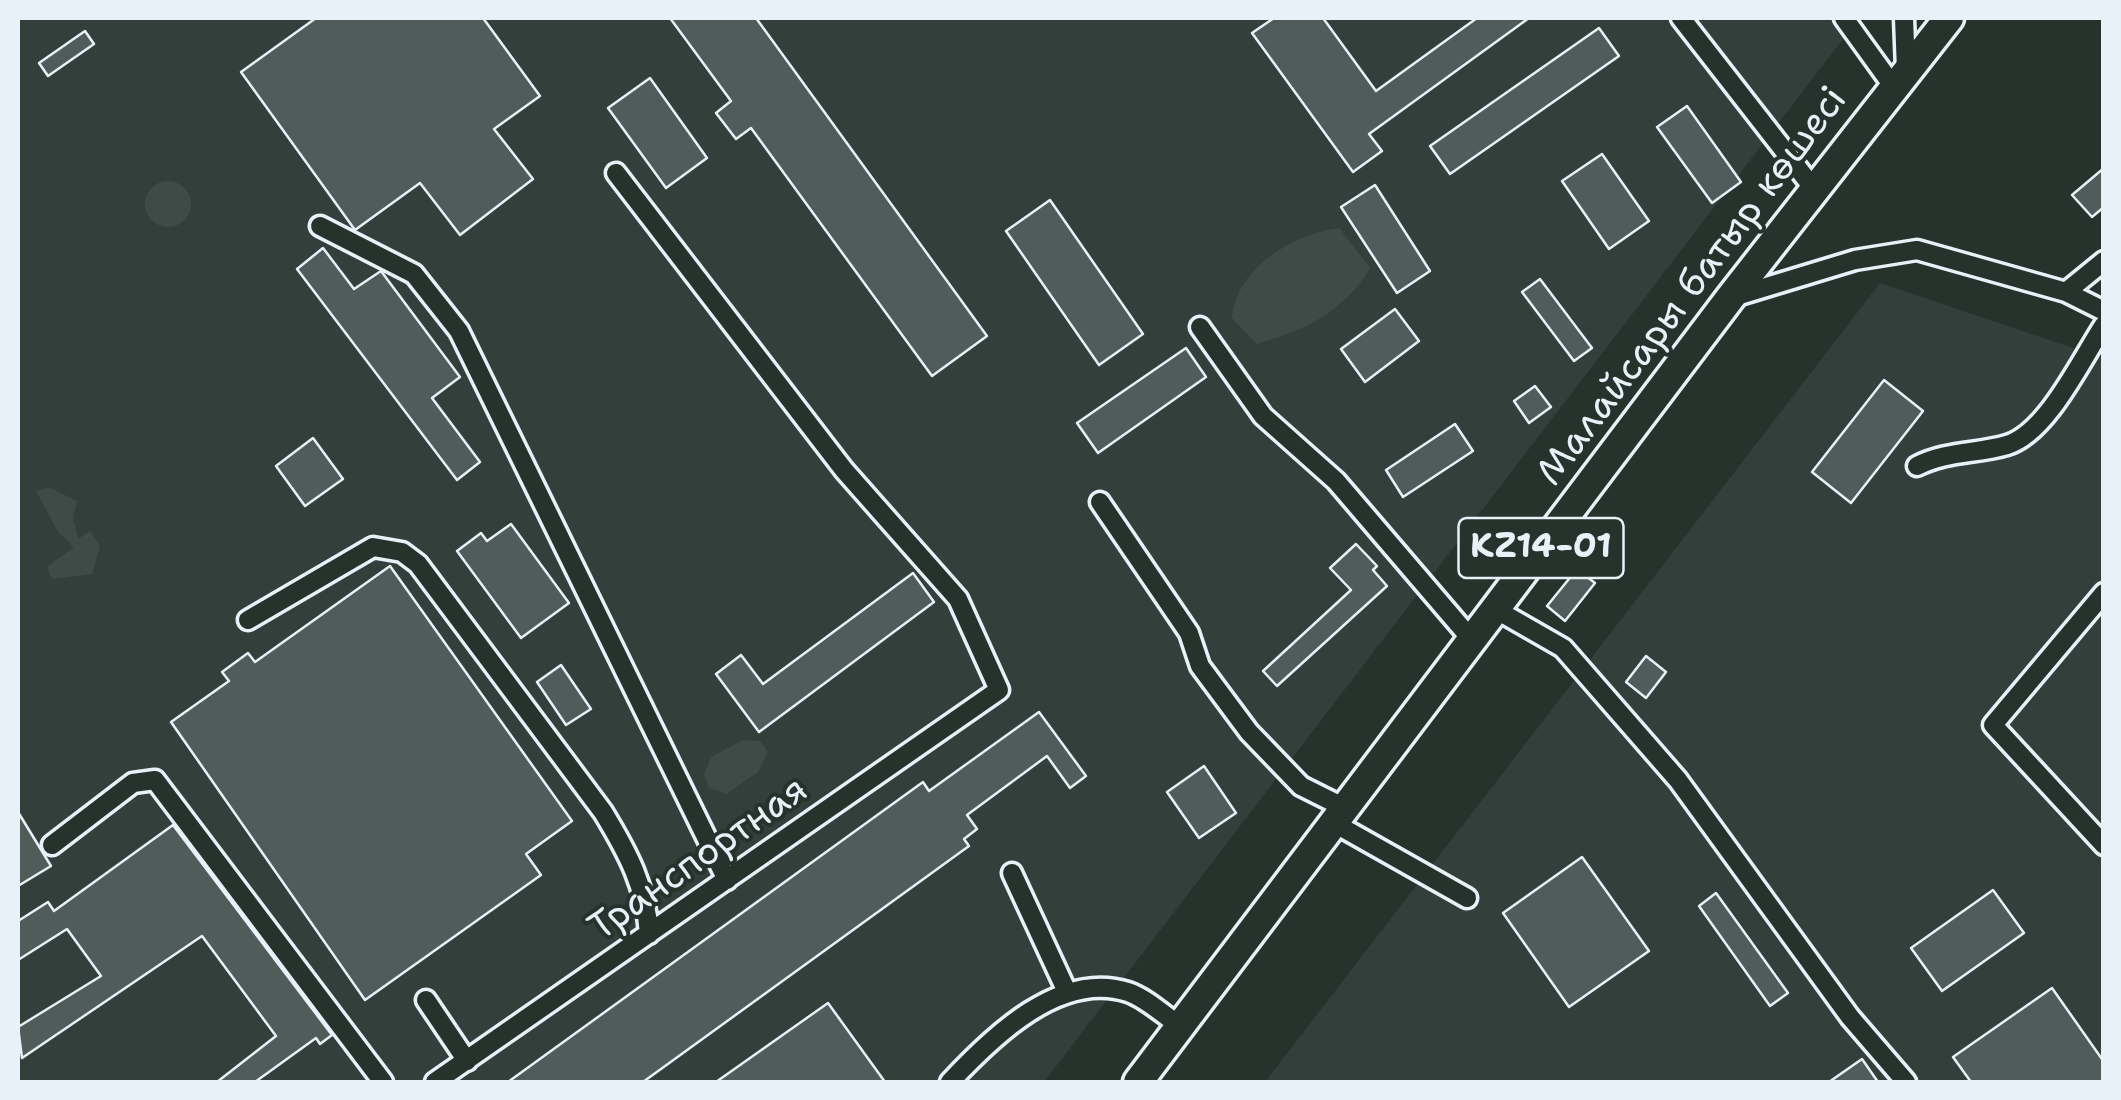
<!DOCTYPE html>
<meta charset="utf-8">
<style>
body{margin:0}
#map{position:relative;width:2121px;height:1100px;overflow:hidden;background:#26332d;font-family:"Shantell Sans",sans-serif}
canvas{display:block}
.frame{position:absolute;inset:0;border:20px solid #e8f1f8;pointer-events:none}
</style>
<div id="map">
<canvas width="2121" height="1100"></canvas>
<div class="frame"></div>
</div>
<script>
const ctx = document.querySelector('canvas').getContext('2d');
ctx.lineJoin = 'round';
function paint(path, color) { ctx.fillStyle = color; ctx.fill(path, 'evenodd'); }
function trace(path, color, width, dash) { ctx.strokeStyle = color; ctx.lineWidth = width; ctx.lineCap = dash ? 'butt' : 'round'; ctx.setLineDash(dash || []); ctx.stroke(path); }
function write(font, color, halo, rows, align = 'center') {
  ctx.font = font + ' "Shantell Sans",sans-serif'; ctx.lineWidth = 8; ctx.setLineDash([]); ctx.textBaseline = 'middle'; ctx.strokeStyle = halo; ctx.fillStyle = color; for (const [text, x, y, turn = 0] of rows) {
    ctx.save(); ctx.translate(x, y); ctx.rotate((+turn || 0) * Math.PI / 180); ctx.textAlign = isNaN(turn) ? turn : align; if (halo) ctx.strokeText(text, 0, 0); ctx.fillText(text, 0, 0); ctx.restore();
  }
}
const built = new Path2D(`
 M18,18h1841l-815,1064h-1026z
 M1880,283l223,75v724h-838z`);
const green = new Path2D(`
 M145 204a23 23 0 1 1 46 0a23 23 0 1 1-46 0Z
 M1339,228l31,40c-26,44 -65,62 -113,76l-25,-26c4,-49 60,-84 107,-90z
 M49,487l28,14 -4,16 5,22 12,-8 10,15 -8,28 -40,5 -5,-12 27,-20 -16,-15 -22,-41z
 M743,740l17,1 8,10 -10,21 -32,22 -17,-6 -5,-13 7,-18z`);
const building = new Path2D(`
 M316,18h167l57,78 -46,33 39,50 -73,56 -40,-52 -65,47 -114,-158z
 M670,18h86l231,318 -55,40 -181,-248 -15,11 -20,-26 15,-12z
 M1274,18h49l53,73 101,-73h52l-160,116 13,17 -29,21 -101,-139z
 M1599,28l20,28 -169,118 -20,-28z
 M85,31l9,13 -46,32 -9,-13z
 M650,78l57,80 -41,30 -58,-80z
 M1687,106l54,76 -29,21 -55,-76z
 M1602,154l47,67 -40,28 -47,-68z
 M2104,168v39l-12,10 -20,-22z
 M1375,185l55,86 -33,22 -56,-86z
 M1050,200l93,134 -44,31 -93,-134z
 M323,248l31,41 27,-18 79,106 -28,21 48,64 -23,18 -160,-211z
 M1540,279l52,69 -18,13 -52,-69z
 M1395,309l24,32 -54,41 -24,-33z
 M1186,348l20,29 -108,76 -21,-30z
 M1884,380l39,31 -72,92 -39,-31z
 M1535,386l16,21 -22,16 -15,-22z
 M1455,424l18,27 -70,46 -17,-27z
 M313,438l30,41 -38,27 -29,-40z
 M511,524l58,79 -48,35 -64,-87 24,-18 6,8z
 M1356,544l21,22 -4,4 14,16 -110,100 -14,-15 88,-81 -21,-22z
 M390,566l182,255 -46,33 15,21 -176,125 -194,-278 58,-41 -7,-9 26,-19 7,9z
 M1577,569l18,14 -30,38 -18,-15z
 M913,573l21,29 -175,130 -43,-58 25,-19 22,29z
 M1646,656l20,16 -20,26 -20,-16z
 M561,665l30,44 -25,16 -29,-43z
 M1039,712l47,64 -16,12 -23,-32 -80,59 10,14 -13,10 5,7 -326,236h-135l415,-300 6,9z
 M1204,766l32,47 -37,25 -32,-46z
 M18,812l33,54 -33,20z
 M173,825l159,210 -12,9 -4,-6 -61,44h-38l59,-46 -74,-100 -180,122 -4,-31 83,-51 -34,-47 -49,31v-39l30,-19 6,9z
 M1582,857l67,94 -80,56 -66,-94z
 M1993,890l31,43 -82,58 -31,-43z
 M1716,893l72,100 -18,13 -71,-100z
 M2052,988l52,74v20h-133l-18,-25z
 M828,1003l57,79h-169z
 M1862,1059l16,23h-49z`);
const minor = new Path2D(`
 M1681,18l133,171
 M1844,18l49,68
 M1904,18l2,52
 M320,226l94,48 45,57 268,549
 M2066,292l38,-31
 M1730,298l125,-38 62,-10 149,42 38,19
 M1200,327l63,89 73,65 136,159
 M1917,466c29,-15 59,-12 90,-21 40,-12 74,-85 97,-120
 M1100,502l89,131 11,33 49,66 52,54 44,22
 M2104,593l-111,132 111,120
 M1495,609l68,39 115,132 172,237 56,65
 M248,620l125,-73 29,5 16,12 185,248c25,41 43,75 46,122
 M1334,823l133,75
 M52,845l81,-62 22,-3 228,302
 M1012,873l55,119
 M426,1000l41,61
 M435,1082l564,-392 -41,-91 -114,-129 -228,-297
 M950,1082c42,-45 110,-112 178,-90 18,6 37,24 52,34`);
const highway = new Path2D(`
 M1138,1082l592,-784 219,-280`);
const shields = [
 [1541,548,165]
];
const shieldNames = [
 ["KZ14-01",1541,548]
];
const streetNames = [
 ["Малайсары батыр көшесі",1693,287,-53],
 ["Транспортная",699,860,-35]
];
paint(built, '#333f3a');
paint(green, '#3e4b47');
paint(building, '#505c59');
trace(building, '#e8f1f8', 2.5);
trace(minor, '#e8f1f8', 25);
trace(highway, '#e8f1f8', 35);
trace(minor, '#26332d', 18);
trace(highway, '#26332d', 28);
for (const [x, y, w] of shields) { const box = new Path2D(); box.roundRect(x - w / 2, y - 30, w, 60, 8); ctx.fillStyle = '#26332d'; ctx.fill(box); trace(box, '#e8f1f8', 2.5); }
write('bold 35px', '#e8f1f8', null, shieldNames);
write('38px', '#e8f1f8', '#26332d', streetNames);
</script>
